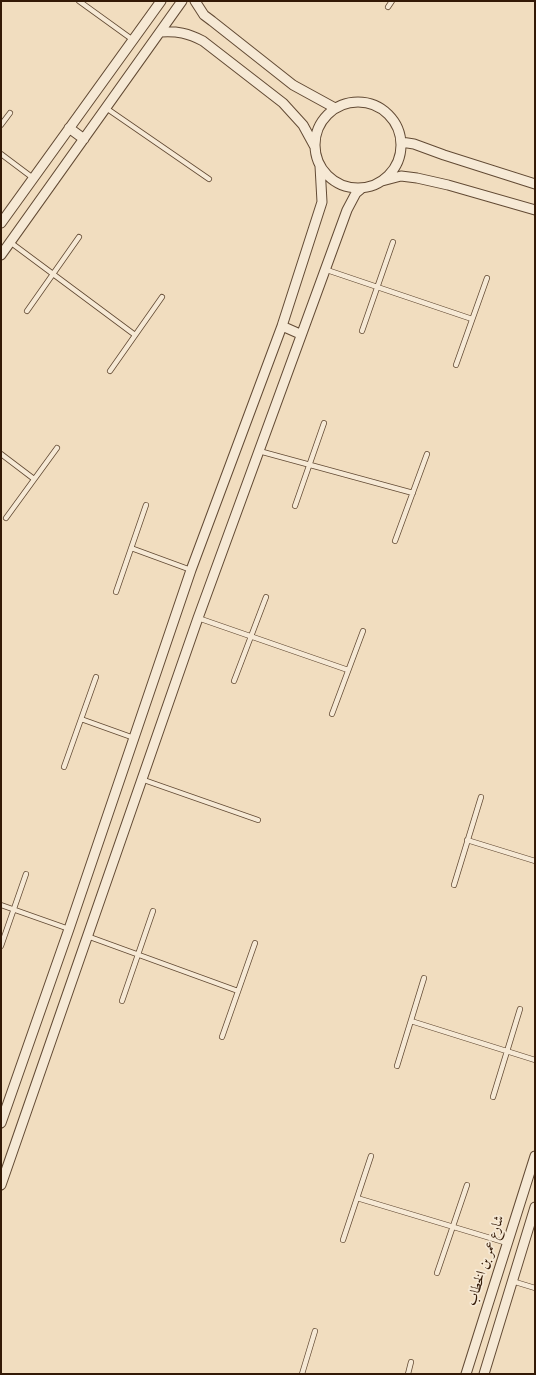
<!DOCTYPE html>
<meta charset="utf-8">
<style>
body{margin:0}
#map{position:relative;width:536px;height:1375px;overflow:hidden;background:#f1ddbf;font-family:"Sorts Mill Goudy",serif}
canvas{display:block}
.frame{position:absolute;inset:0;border:2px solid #331906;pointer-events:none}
</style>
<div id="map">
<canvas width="536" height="1375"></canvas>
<div class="frame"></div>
</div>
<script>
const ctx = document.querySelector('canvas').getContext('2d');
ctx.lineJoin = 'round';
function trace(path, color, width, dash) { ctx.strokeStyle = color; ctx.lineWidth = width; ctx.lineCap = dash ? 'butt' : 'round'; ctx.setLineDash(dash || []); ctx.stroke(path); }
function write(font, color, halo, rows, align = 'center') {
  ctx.font = font + ' "Sorts Mill Goudy",Amiri,serif'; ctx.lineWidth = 3.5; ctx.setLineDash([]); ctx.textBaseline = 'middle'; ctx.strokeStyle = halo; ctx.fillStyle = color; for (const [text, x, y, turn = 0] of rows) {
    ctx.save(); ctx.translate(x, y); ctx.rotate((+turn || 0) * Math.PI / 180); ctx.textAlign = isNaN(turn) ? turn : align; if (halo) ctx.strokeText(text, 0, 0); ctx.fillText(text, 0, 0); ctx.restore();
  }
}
const service = new Path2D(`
 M79,1l54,39
 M388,7l4,-6
 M106,108l103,71
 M1,125l9,-12
 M1,154l32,24
 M10,242l125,93
 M324,269l148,50
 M27,311l52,-74
 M362,331l31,-89
 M456,365l31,-87
 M110,371l52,-74
 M259,451l154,42
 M1,454l33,25
 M295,506l29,-83
 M6,518l51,-70
 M395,541l32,-87
 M131,548l60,22
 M116,592l30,-87
 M198,618l150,52
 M234,681l32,-84
 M332,714l31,-83
 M81,719l53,19
 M64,767l32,-90
 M141,779l117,41
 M467,840l68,21
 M454,885l27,-88
 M1,905l68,24
 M87,936l151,55
 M1,946l25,-72
 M122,1001l31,-90
 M411,1021l124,39
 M222,1037l33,-94
 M397,1066l27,-88
 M493,1097l27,-88
 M357,1198l150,45
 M343,1240l28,-84
 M437,1273l30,-88
 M512,1281l23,7
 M302,1374l13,-43
 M408,1374l3,-12`);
const minor = new Path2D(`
 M195,1l9,14 8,6 81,64 42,23
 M161,32c16,-1 27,1 42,9l80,62 20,22 12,22
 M315 145a43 43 0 1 1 86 0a43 43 0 1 1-86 0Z
 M69,128l15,11
 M401,142l13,2 30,11 91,29
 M382,181l19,-5 16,2 31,7 87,25
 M1,223l160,-222
 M1,255l181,-254
 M282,326l18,8
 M1,1123l68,-194 122,-359 91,-244 40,-124 -2,-36
 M1,1185l197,-567 149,-408 9,-17 6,-5
 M466,1374l69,-218
 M484,1374l51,-167`);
const streetNames = [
 ["شارع عمر بن الخطاب",487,1261,-72]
];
trace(service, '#624a34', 6);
trace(minor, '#624a34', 11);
trace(service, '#f6e9d5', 4.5);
trace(minor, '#f6e9d5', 9);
write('14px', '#331906', '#f6e9d5', streetNames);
</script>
